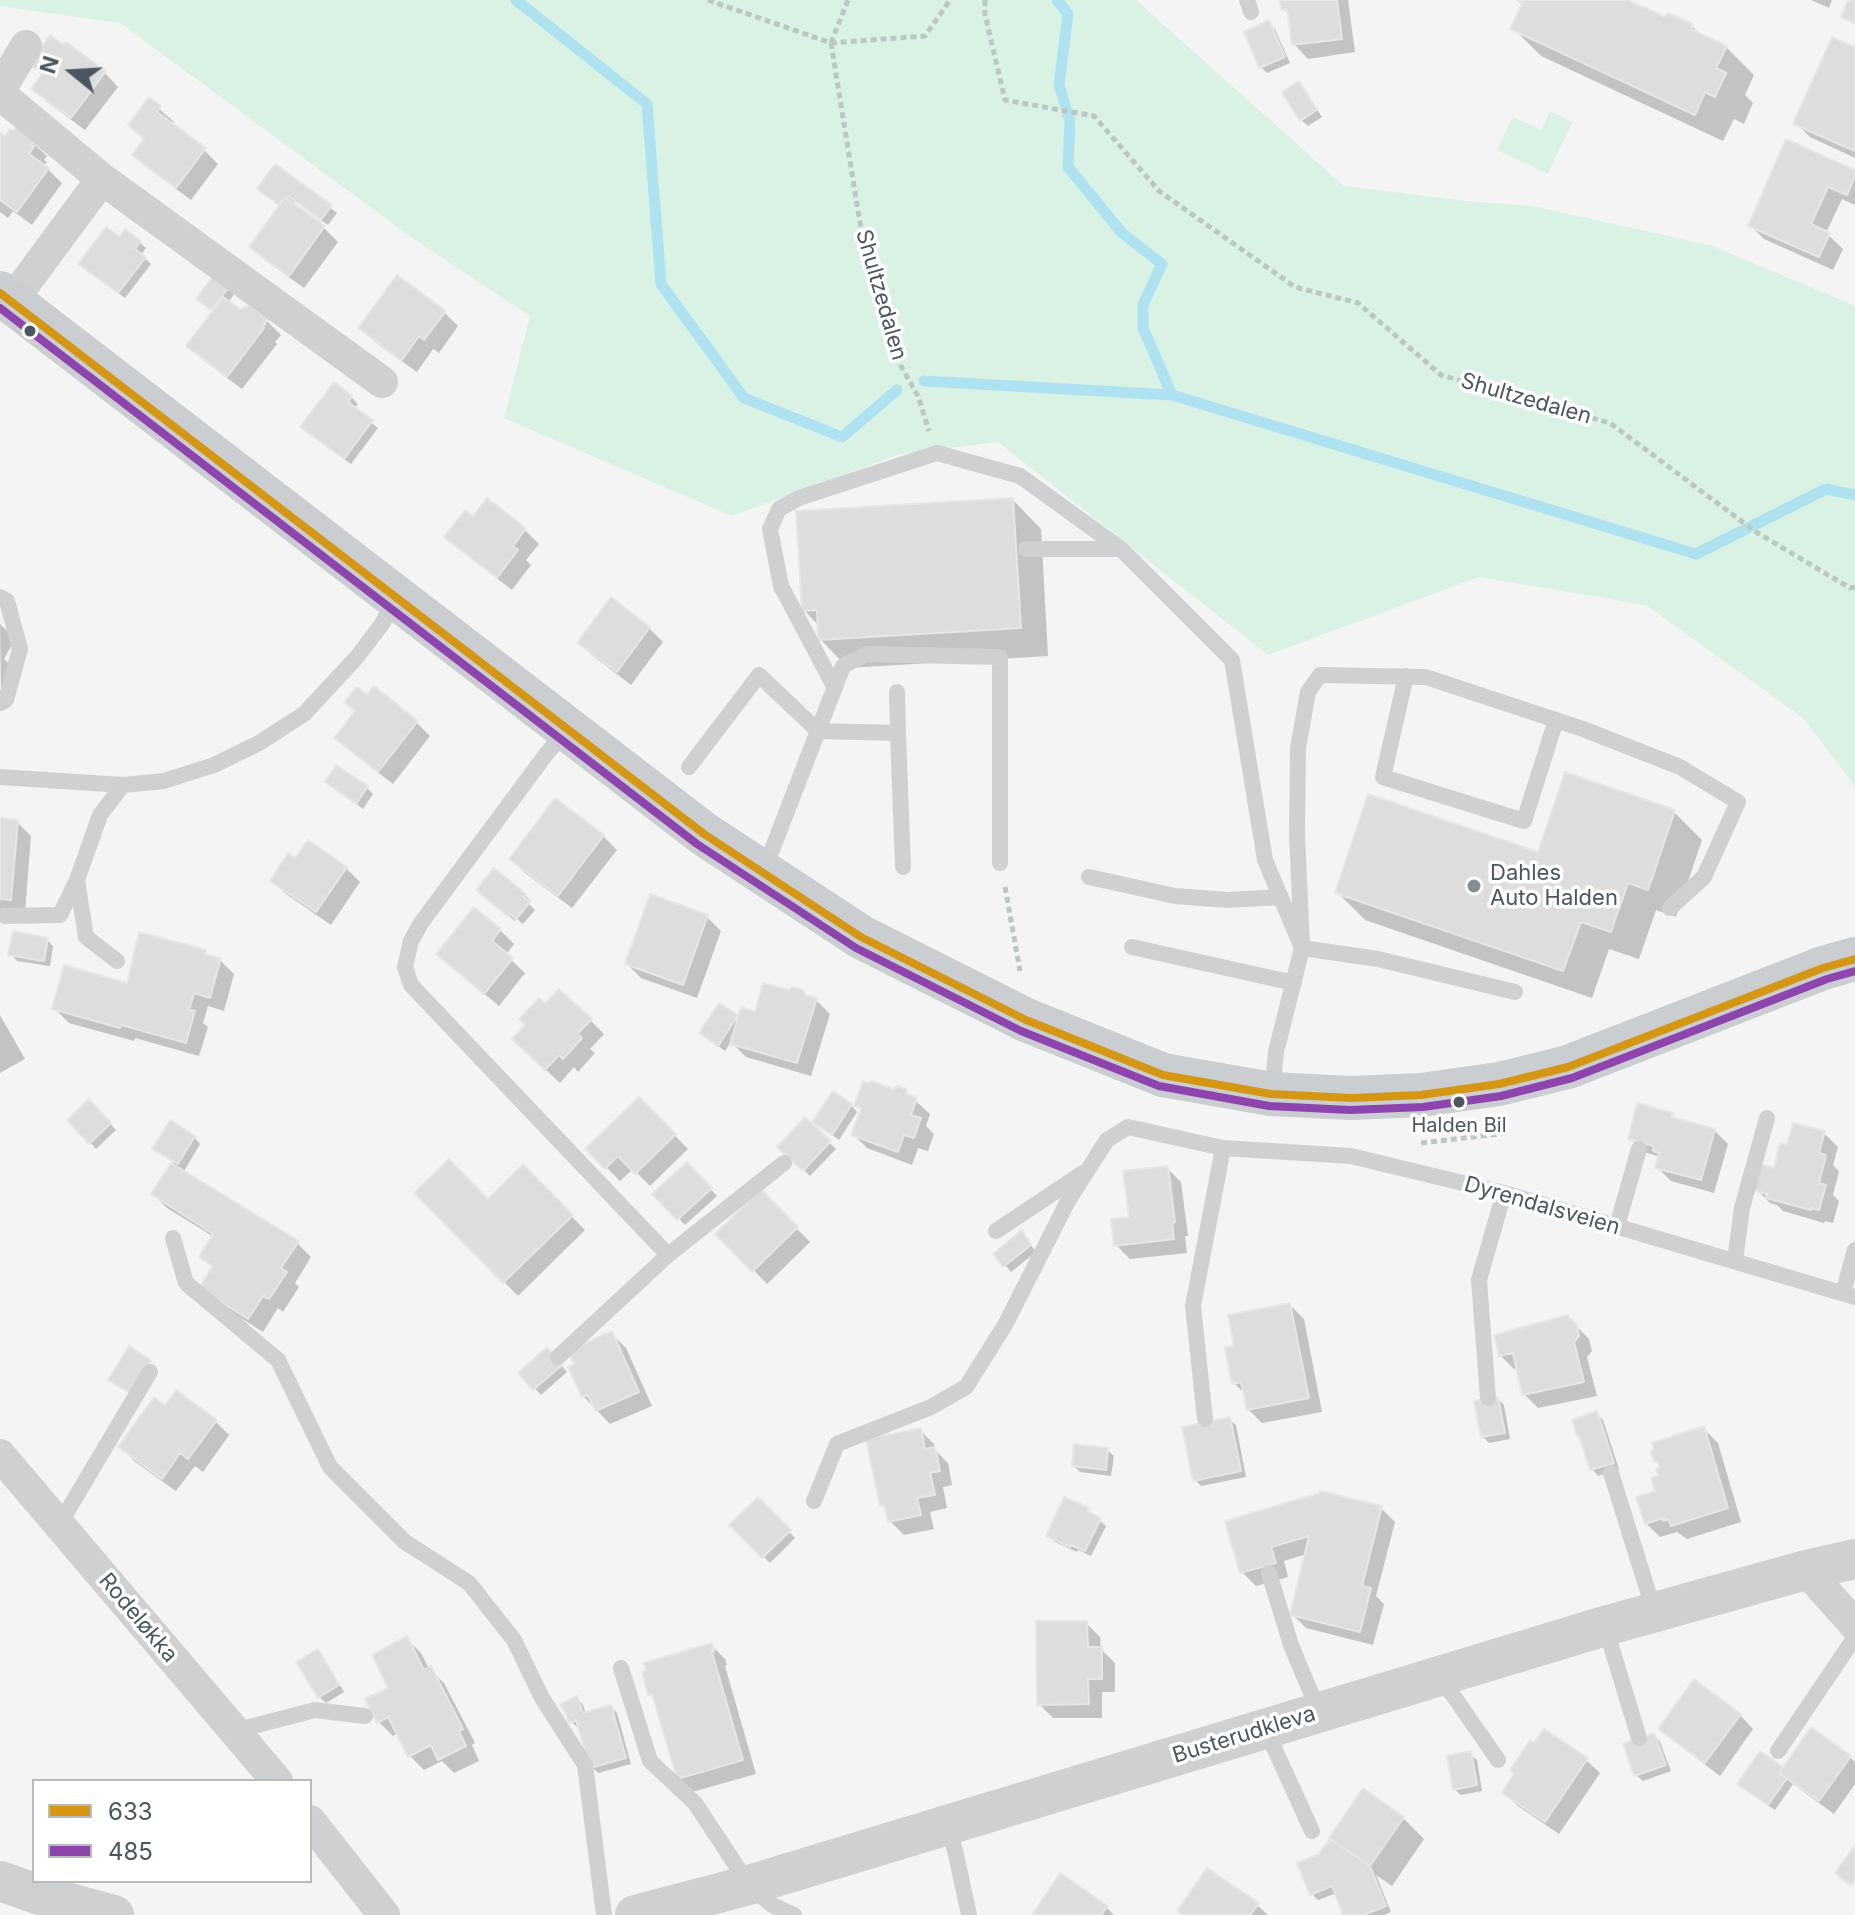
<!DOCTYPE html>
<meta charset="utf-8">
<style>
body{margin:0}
#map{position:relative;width:1855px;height:1915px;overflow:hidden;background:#f4f4f4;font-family:Inter,sans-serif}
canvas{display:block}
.legend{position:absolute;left:32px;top:1779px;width:280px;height:104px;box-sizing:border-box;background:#fff;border:2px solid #b7bbc0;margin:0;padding:10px 14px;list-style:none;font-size:24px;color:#4a5661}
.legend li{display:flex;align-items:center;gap:16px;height:40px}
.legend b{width:40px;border:2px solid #b7bbc0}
.north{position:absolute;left:32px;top:32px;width:80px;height:80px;-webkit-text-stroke:6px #fff;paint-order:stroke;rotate:288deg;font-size:22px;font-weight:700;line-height:32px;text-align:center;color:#4a5661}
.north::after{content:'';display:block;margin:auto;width:28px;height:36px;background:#4a5661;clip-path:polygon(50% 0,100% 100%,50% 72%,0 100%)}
</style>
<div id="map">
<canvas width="1855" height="1915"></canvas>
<ul class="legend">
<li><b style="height:10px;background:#d49613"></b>633</li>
<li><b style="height:10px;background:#8e44ad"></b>485</li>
</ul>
<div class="north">N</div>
</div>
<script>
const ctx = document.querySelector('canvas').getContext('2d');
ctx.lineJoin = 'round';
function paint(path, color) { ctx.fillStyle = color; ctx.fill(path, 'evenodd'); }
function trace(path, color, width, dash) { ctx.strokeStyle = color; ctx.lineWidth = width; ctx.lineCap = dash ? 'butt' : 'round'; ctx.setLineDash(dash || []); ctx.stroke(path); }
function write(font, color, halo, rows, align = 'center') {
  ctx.font = font + ' Inter,sans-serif'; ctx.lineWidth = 7; ctx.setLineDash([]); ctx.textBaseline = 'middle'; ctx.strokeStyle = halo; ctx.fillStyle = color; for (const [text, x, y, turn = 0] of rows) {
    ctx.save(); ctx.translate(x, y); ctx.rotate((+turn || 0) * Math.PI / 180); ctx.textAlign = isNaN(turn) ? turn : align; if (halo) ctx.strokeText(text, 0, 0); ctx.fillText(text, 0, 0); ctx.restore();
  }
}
const green = new Path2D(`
 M0,0h1136l208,186 122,15 66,5 178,39 145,61v483l-1,-4 -51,-67 -157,-113 -167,-28 -211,78 -270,-213 -98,12 -168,62 -228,-98 26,-102 -115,-76 -295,-217 -120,-17z
 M1550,111l22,11 -24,52 -51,-24 16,-33 28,13z`);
const shadow = new Path2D(`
 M1282,0h66l7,52 -47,7 -14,-15 -4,-29 -7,-6z
 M1517,0h107l42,20 26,6 10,10 24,11 28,28 -9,20 8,8 -9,21 -10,-5 -11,22 -182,-85 -28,-28 10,-22z
 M1811,0h21l-3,8z
 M1269,23l6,6 15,34 -23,10 -6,-6z
 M64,48l41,25 13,14 -33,43 -38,-28 -14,-13 10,-14 -11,-11z
 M1855,50v108l-45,-21 -14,-14z
 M1299,84l6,6 17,27 -14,9 -7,-6z
 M149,100l25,22 -2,4 32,24 14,14 -27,36 -42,-31 -14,-14 11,-15z
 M0,135l33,8 14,13 -3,4 3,2 -3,4 18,17 -30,42 -19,-14 -5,7 -8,-6z
 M275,167l62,46 -9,12 -33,-24 -2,4 31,23 14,14 -34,46 -39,-28 -13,-14 29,-40 -15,-11z
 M1855,172v33l-13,-6 -16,34 17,16 -10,21 -69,-31 -14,-14z
 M120,240l19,2 7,6 -5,7 10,9 -26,34 -38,-28z
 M228,288l6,6 -6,9 11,9 11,-4 17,13 14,14 -6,7 2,2 -35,45 -39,-29 -14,-14 25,-34 -9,-7z
 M444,312l14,14 -19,27 -6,-4 -16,23 -42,-30 -14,-14z
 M334,385l17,12 7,7 -4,5 24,19 -27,36 -42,-31z
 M1013,500l28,29 7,127 -200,12 -28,-29 -1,-13 -15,-16z
 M487,501l38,29 14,14 -13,16 5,5 -19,25 -51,-39 -14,-14 26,-18z
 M0,624l15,15 -11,20 10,10 -13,22z
 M649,628l14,14 -32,43 -38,-29 -13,-13z
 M357,712l59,10 14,14 -37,48 -42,-32 -14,-14z
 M328,782l39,6 6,6 -10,15z
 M1674,812l28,28 -26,77 -20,-7 -17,49 -30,-10 -17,49 -227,-78 -28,-28 202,-37z
 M0,820l17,2 14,14 -6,77 -25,-2z
 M603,836l14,14 -45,58 -47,-35 -14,-14z
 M296,861l50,7 14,14 -29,43 -45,-31 -14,-14z
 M525,895l6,6 -2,3 6,6 -12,14 -6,-5 -2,2 -30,-25z
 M474,910l26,20 14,14 -8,11 19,18 -26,33 -46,-38 -14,-14z
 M707,917l14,14 -24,67 -56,-20 -14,-14z
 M47,940l6,6 -3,20 -33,-5 -6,-7z
 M205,952l6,6 9,2 14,14 -10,37 -16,-5 -5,17 5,4 -9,29 -64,-18 -1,3 -65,-18 -14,-14 73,-24z
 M802,992l6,6 8,2 14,14 -19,62 -65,-19 -15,-15 -6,9 -24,-18 35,-16 3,3 17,-6z
 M546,1006l44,14 14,14 -14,15 5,4 -17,19 -4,-5 -14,16 -32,-30z
 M0,1015l25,44 -25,14z
 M905,1091l25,23 -4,12 8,8 -6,17 -10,-3 -6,17 -45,-17 -14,-14 9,-23 -5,-6 37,-13z
 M639,1099l49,50 -38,37 -17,-17 -13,12 -32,-32z
 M89,1102l27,28 -20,19 -26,-29z
 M851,1105l6,7 -18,28 -24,-18z
 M1672,1115l6,6 36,9 14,14 -14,49 -43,-12 -14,-14 3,-10 -16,-5 -14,-14z
 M805,1120l31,29 -26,27 -30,-29z
 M1824,1133l14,14 -5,18 6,6 -6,24 6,6 -6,22 -8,-2 -1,2 -41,-12 -6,-6 -7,-2 -14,-14 20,-19 13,-22z
 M194,1137l6,7 -17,29 114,70 14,14 -16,26 4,4 -16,25 -5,-4 -15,24 -48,-30 -1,-33 -13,-13 13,-19 -47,-29 -14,-14 20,-32 -18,-14z
 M687,1164l30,32 -32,29 -30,-31z
 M523,1167l62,63 -67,66 -101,-103 71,8z
 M1167,1168l14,14 7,54h-3l2,17 -57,6 -14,-14 15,-26z
 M761,1192l49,50 -43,42 -49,-50z
 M1022,1233l14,19 -25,20 -15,-18z
 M1290,1305l14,14 18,93 -60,11 -14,-14 -2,-14 -12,-12z
 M1567,1317l22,22 3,12 -5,6 10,39 -59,12 -14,-14 -6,-26 -4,1 -14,-14z
 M612,1334l14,14 26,58 -42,18 -27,-28 -7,-31z
 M554,1356l13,16 -26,23 -20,-22z
 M1498,1399l6,6 6,34 -21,4 -7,-7z
 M165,1408l50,13 14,14 -26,37 -8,-6 -19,25 -42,-30 -13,-14z
 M1596,1413l7,7 16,49 -21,7 -6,-7 -10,-31 -4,-3z
 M1229,1419l7,6 10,52 -45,9 -6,-6z
 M1704,1429l14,14 23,79 -54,17 -10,-7 -17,5 -14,-14 11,-30 3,-16 2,-11 -6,-5z
 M920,1430l14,14 1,6 13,13 4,22 -9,2 4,21 -17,4 4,17 -30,6 -14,-14 -3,-11 -5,-5z
 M1107,1450l7,6 -3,20 -31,-4 -6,-6z
 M758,1500l37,38 -25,25 -38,-38z
 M1381,1508l14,14 -19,74 8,8 -11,41 -67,-17 -14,-14 15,-60 -23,7 4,16 -32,9 -14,-14 -15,-49z
 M1087,1510l19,16 -15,30 -13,-6 -1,2 -22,-10 -7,-7z
 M1086,1623l14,14 1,12 14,14v29h-13v26h-49l-14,-14z
 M407,1639l14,14 8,16 15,14 31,60 -3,2 7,16 -25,12 -12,-12 -18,9 -14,-14 -12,-23 -5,3 -14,-14z
 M711,1645l14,14 2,6 -2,1 31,108 -64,18 -14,-14 -22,-79 -6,-5z
 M318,1652l6,6 20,34 -18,11 -7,-6z
 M577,1698l6,7 3,9 25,-7 6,6 14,51 -33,9 -6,-6 -12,-40 -2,1 -6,-6z
 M1740,1715l13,14 -33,47 -45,-34 -14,-13z
 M1654,1735l6,7 11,29 -28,10 -7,-6z
 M1535,1746l51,14 14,13 -41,61 -41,-28 -14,-13z
 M1761,1753l23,16 66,-12 5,5v22l-21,30 -41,-30 -18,26 -29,-20z
 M1470,1754l7,6 5,31 -21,4 -7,-6z
 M1403,1818l21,21 -32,47 -16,-11 15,37 -7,3h-39l-8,-22 -19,7 -6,-6 8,-38 13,-17z
 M1257,1905l11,10h-84z
 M1106,1907l8,8h-80z`);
const stream = new Path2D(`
 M516,0l131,104 14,180 83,114 98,39 55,-47
 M1057,0l11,14 -9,71 11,36 -2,46 54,66 40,31 -19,41v23l29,67
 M924,381l248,14 524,159 130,-65 29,6`);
const building = new Path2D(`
 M1280,0h57l5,39 -50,6 -5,-36 -6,1z
 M1517,0h111l37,17 3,-4 25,11 -2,5 36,17 -11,22 10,5 -11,24 -10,-5 -10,23 -185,-86 12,-26z
 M1848,0h7v23l-14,-6z
 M1269,20l16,37 -26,11 -15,-36z
 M50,35l13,10 3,-3 40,29 -35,47 -40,-29 11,-15 -13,-10z
 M1832,37l23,10v104l-62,-27z
 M1299,81l18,29 -17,11 -18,-29z
 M149,97l12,9 -4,6 49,36 -30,40 -44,-33 12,-16 -16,-14z
 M16,127l19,14 -4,4 3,1 -5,8 20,14 -32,44 -17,-12v-67l5,3 5,-7 3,2z
 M1786,139l69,31v6l-8,19 -19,-8 -17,37 19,9 -11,24 -71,-31z
 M275,164l57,41 -11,15 -33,-24 -1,2 -2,-1 -6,8 -22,-16z
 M285,197l40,29 -36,50 -40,-29z
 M106,227l14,10 5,-8 16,12 -6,8 11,8 -28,36 -40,-29z
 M214,275l15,12 -18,23 -15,-11z
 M397,275l49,36 -22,29 -5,-4 -17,24 -44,-32z
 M223,297l17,12 10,-3 18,13 -5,8 1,1 -37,49 -41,-31z
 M334,382l18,14 -4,6 25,18 -29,39 -44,-32z
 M487,498l39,30 -13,18 5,4 -21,28 -53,-41 21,-27 8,6z
 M1013,498l8,130 -203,12 -1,-30 -15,1 -6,-100z
 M611,597l39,30 -33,45 -40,-29z
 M374,686l44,35 -40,51 -44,-34 21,-27 -11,-9 13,-15 10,8z
 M336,765l32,21 -12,18 -31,-22z
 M1565,772l110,38 -27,80 -20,-7 -17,49 -30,-10 -18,49 -228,-78 33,-99 170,58z
 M555,798l49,37 -46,61 -49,-37z
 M0,818l18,2 -7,80 -11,-1z
 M308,840l39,27 -31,45 -46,-31 18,-28 7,5z
 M494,868l32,26 -2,3 6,5 -14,17 -6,-5 -3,2 -31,-26z
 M650,894l58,21 -25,70 -58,-21z
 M474,907l27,22 -9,12 21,17 -29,36 -48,-40z
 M13,931l35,7 -4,23 -36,-6z
 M139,932l67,18 -1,4 16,4 -11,40 -16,-5 -5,17 6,1 -9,32 -65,-18 -1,3 -68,-19 12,-44 63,18z
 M763,983l26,7 3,-3 11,3 2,5 12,3 -20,65 -67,-19 11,-37 14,5z
 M559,989l33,30 -14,14 4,5 -19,21 -4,-4 -14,15 -33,-31 13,-14 -6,-6 20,-21 6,5z
 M719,1003l19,12 -20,31 -19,-13z
 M863,1081l6,3 1,-3 24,8 4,-3 8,3 1,5 10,4 -6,17 10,3 -7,20 -10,-3 -6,17 -47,-17 10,-27 -7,-2z
 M833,1091l19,13 -20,31 -20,-13z
 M639,1097l37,37 -41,40 -17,-18 -13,13 -20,-20z
 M89,1099l22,24 -22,21 -22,-24z
 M1637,1103l36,10 -1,4 43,12 -14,51 -46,-12 4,-15 -6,-2 1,-5 -26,-7z
 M805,1117l26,24 -28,30 -26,-24z
 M170,1120l25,16 -17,28 -26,-15z
 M1793,1123l32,8 -6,22 7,2 -7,28 7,2 -7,25 -8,-2v2l-45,-12 1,-4 -14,-4 7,-26 14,4 6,-25 7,2z
 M449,1159l39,40 35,-35 50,51 -70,68 -89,-90z
 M687,1162l25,26 -35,32 -25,-26z
 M171,1163l128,78 -18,27 6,4 -18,27 -6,-3 -15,23 -49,-31 14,-22 -14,-9 14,-23 -62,-40z
 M1168,1166l7,56 -3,1 2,16 -60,7 -3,-27 18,-2 -6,-46z
 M761,1189l37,38 -46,45 -37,-38z
 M1022,1230l9,15 -28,22 -10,-13z
 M1290,1303l19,95 -62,12 -6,-28 -9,2 -7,-37 9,-1 -6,-31z
 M1568,1315l1,3 7,5 3,13 -5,6 10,40 -62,13 -9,-42 -14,3 -5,-21z
 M612,1331l27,61 -44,19 -7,-16 -6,2 -14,-30 6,-3 -6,-13z
 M129,1346l22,14 -21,33 -22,-13z
 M547,1347l15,18 -29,25 -15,-17z
 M176,1390l41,30 -29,39 -8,-6 -18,26 -44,-32 36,-50 11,8z
 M1498,1397l7,36 -24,4 -7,-36z
 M1597,1411l17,52 -24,7 -11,-35 -2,1 -5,-16z
 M1230,1417l11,54 -48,10 -11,-54z
 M1704,1426l24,82 -57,18 -3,-7 -5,2v-3l-18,6 -9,-27 19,-6 -4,-13 7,-2 -2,-7 4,-1 -3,-7 -3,1 -3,-11 3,-1 -2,-7z
 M921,1428l4,21 10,-2 5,24 -10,2 5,22 -18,3 4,17 -33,7 -4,-17 -4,1 -14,-67z
 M1074,1444l34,4 -2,22 -34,-4z
 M1320,1491l62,15 -20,80 9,2 -11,44 -70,-17 19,-79 -38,11 5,16 -36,10 -15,-52 95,-28z
 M758,1497l33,33 -29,28 -33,-33z
 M1064,1497l25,11 -2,3 14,7 -16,33 -14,-6 -1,2 -24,-11z
 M1036,1621h51l1,26h14v32h-14l1,25 -52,1z
 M407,1636l17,34 7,-4 32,63 -4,2 7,15 -28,14 -7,-15 -23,12 -20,-40 -11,6 -12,-24 23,-11 -16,-33z
 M712,1643l2,8 -2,1 31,108 -66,19 -25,-85 -4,1 -6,-23 4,-1 -2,-8z
 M318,1649l21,36 -21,13 -22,-36z
 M1694,1679l47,35 -36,49 -47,-34z
 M577,1696l6,17 28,-8 15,53 -36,10 -14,-48 -6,3 -10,-19z
 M1811,1727l40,29 -32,45 -40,-28z
 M1544,1729l44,29 -43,64 -43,-29 12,-20 -4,-3 20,-30 4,3z
 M1654,1733l12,32 -32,11 -11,-32z
 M1471,1751l6,34 -24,5 -6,-34z
 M1760,1751l23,16 -4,6 8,5 -19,27 -31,-21z
 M1363,1788l41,29 -34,49 -41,-28z
 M1330,1839l40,27 16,40 -23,9h-20l-11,-29 -22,9 -13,-32 22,-9z
 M1855,1845v35l-4,6 -16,-13z
 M1207,1868l52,35 -9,12h-67l-6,-4z
 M1060,1873l48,33 -7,9h-69z`);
const path = new Path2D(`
 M708,0l123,43 94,-7 25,-36
 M985,0v14l20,86 89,16 65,75 136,96 63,16 83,72 169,48 146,109 94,56 5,-1
 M831,43l34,211 36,112 17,30 11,35
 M831,43l17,-43
 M1005,887l15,84
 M1421,1143l86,-10`);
const service = new Path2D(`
 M1247,0l4,12
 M1026,549h95
 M0,597l7,4 13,48 -14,51 -6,3
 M1406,676l-23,101 141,44 32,-101
 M835,688l-54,-102 -11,-57 9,-20 20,-11 138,-45 83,23 101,73 111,111 33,200 37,88
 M897,692l1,41
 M689,767l70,-92 59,56 80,2 5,134
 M0,777l123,8
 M760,869l12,-19 71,-184 23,-12 134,3v206
 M1089,877l86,19 53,4 53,-3
 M5,916l55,-1 17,-35
 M1132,947l162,36
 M1302,948l76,11 137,33
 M117,961l-31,-24 -9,-57 23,-65 23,-30 41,-4 50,-16 45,-22 45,-29 53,-57 25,-33 13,-25
 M1272,1092l4,-40 26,-104 -5,-115 1,-85 10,-56 12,-17 106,2 157,52 97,38 58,35 -34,75 -34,31
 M1617,1226l22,-77
 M996,1231l87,-58
 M173,1238l13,45 92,77 52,107 75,75 64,41 45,57 28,58 43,67 19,150
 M668,1255l116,-92
 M1735,1261l7,-53 25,-90
 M1843,1293l12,-43
 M558,1357l110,-102 -257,-270 -6,-18 6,-26 10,-18 126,-170 19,-22
 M1488,1398l-9,-118 25,-87
 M1205,1419l-12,-113 30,-158
 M1611,1473l43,138
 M814,1501l23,-57 94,-37 35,-20 39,-62 63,-124 39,-61 21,-13 95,21 128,8 153,37 351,104
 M59,1525l91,-153
 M1269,1573l22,72 28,67
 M1605,1626l34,112
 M621,1668l29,93 45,42 54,82 23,20 22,10
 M1439,1678l16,20 43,62
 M1266,1730l46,101
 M234,1731l81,-21 50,6
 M1778,1751l77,-114
 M947,1826l8,24 14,65`);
const minor = new Path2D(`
 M0,90l26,-44
 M0,94l102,85
 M11,302l91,-123 280,203
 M0,1455l277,326
 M1806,1570l49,55
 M310,1821l74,94`);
const tertiary = new Path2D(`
 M0,1881l40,14 74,20
 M635,1915l114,-30 856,-259 201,-56 49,-11`);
const primary = new Path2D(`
 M0,293l704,541 157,103 165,83 137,55 108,19 80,4 70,-3 78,-11 69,-17 255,-99 32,-9`);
const bus1 = new Path2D(`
 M0,293l704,541 157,103 165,83 137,55 108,19 80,4 70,-3 78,-11 69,-17 255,-99 32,-9`);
const bus2 = new Path2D(`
 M0,308l697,536 159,104 165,83 138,55 110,20 81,4 73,-3 78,-11 71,-18 255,-99 28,-8`);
const markers = [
 [30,331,7,"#4a5661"],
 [1474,886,8,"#868d94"],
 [1459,1102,7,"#4a5661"]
];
const busNames = [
 ["Halden Bil",1459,1126]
];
const streetNames = [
 ["Shultzedalen",881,295,74],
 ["Shultzedalen",1526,399,16],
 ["Dyrendalsveien",1542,1206,16],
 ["Rodeløkka",138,1618,50],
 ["Busterudkleva",1244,1735,-17]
];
const poiNames = [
 ["Dahles",1490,873],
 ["Auto Halden",1490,898]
];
paint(green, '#d9f2e3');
paint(shadow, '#0003');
trace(stream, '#aee2f0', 11);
paint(building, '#ddddde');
trace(building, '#e5e6e7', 2);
trace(path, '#bcc7c4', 5, [6, 4]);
trace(service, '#ced0d2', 16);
trace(minor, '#ced0d2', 32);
trace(tertiary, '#ced0d2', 40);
trace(primary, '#caced1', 44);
trace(bus1, '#d49613', 8);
trace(bus2, '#8e44ad', 8);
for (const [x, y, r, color] of markers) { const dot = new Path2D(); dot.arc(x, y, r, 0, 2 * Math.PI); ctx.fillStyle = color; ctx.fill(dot); trace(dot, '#fff', 3); }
write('20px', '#4a5661', '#fff', busNames);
write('22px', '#4a5661', '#fff', streetNames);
write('22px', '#4a5661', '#fff', poiNames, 'left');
</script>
